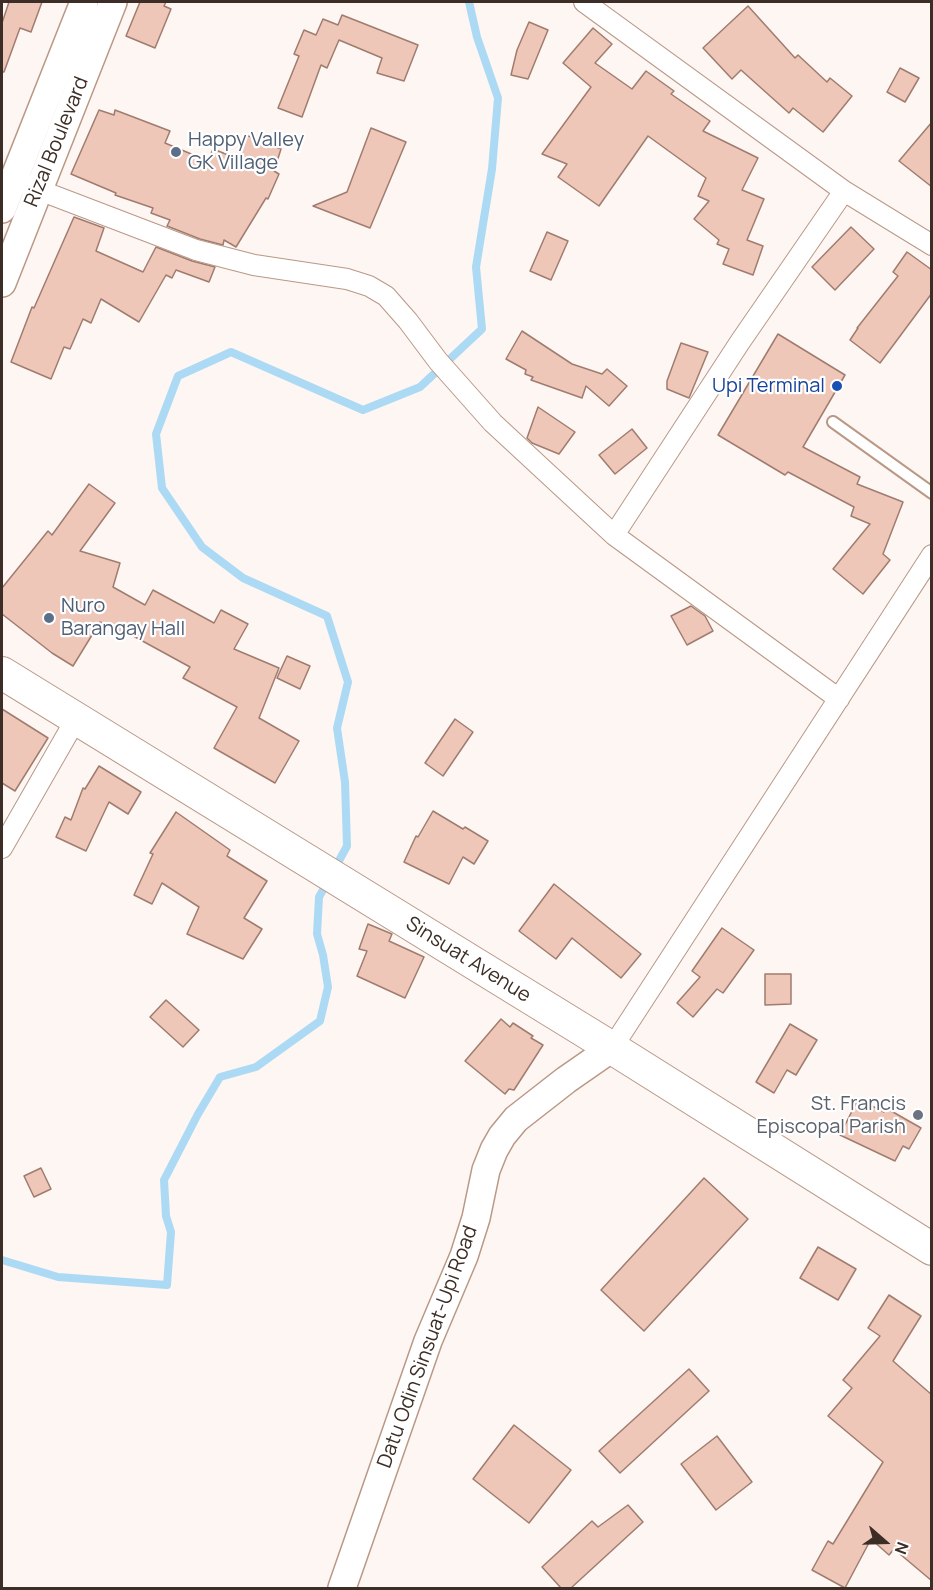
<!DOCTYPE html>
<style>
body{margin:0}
#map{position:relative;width:933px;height:1590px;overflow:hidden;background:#fdf6f2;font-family:Manrope,sans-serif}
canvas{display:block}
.frame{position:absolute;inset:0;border:3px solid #3c2e26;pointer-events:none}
.north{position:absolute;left:855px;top:1512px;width:60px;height:60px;-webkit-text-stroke:4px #fff;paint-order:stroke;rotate:110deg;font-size:16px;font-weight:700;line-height:24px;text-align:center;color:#3c2e26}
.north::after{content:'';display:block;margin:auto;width:21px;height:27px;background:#3c2e26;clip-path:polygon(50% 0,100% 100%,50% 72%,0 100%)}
</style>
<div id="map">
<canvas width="933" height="1590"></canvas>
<div class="frame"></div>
<div class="north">N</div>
</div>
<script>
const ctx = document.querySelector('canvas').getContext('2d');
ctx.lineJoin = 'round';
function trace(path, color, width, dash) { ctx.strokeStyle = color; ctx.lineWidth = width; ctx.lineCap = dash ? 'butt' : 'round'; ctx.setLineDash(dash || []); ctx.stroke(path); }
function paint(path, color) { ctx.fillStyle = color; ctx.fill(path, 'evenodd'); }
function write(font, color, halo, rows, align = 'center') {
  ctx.font = font + ' Manrope,sans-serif'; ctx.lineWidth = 4.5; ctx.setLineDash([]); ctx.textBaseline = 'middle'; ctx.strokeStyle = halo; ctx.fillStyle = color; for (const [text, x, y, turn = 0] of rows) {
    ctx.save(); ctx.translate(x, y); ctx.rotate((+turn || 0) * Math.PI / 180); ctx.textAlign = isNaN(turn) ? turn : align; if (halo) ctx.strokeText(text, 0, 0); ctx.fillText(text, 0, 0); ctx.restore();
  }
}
const stream = new Path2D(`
 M334,870l13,-24 -2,-64 -8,-54 11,-46 -21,-66 -84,-38 -41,-31 -40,-59 -6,-54 22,-58 53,-24 132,58 57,-23 62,-58 -6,-62 16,-98 6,-71 -21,-61 -8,-35
 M2,1260l56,17 109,8 4,-53 -5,-16 -2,-36 34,-66 22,-37 36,-10 64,-46 8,-34 -5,-32 -6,-21 2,-37 9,-16`);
const building = new Path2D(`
 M9,2h33l-11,30 -11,-4 -16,44h-2v-49z
 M140,2h26l-2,4 7,3 -16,39 -29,-12z
 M748,6l47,52 3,-3 29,27 3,-4 22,18 -29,36 -30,-24 -4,5 -48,-43 -9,9 -29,-31z
 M342,15l76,30 -14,36 -27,-8 5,-15 -43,-18 -12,28 -6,-3 -19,52 -24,-9 21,-52 -5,-2 10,-24 12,5 7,-16 15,6z
 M529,22l19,8 -20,49 -17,-4 6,-25z
 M593,28l19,16 -17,19 37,26 14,-18 28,20 -3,3 39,27 -7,10 55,27 -16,32 22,9 -17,41 16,6 -10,29 -30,-11 6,-15 -12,-5 2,-4 -25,-21 15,-18 -11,-5 8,-18 -58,-42 -49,70 -41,-29 9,-13 -25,-10 49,-67 -28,-24z
 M900,68l19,10 -14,24 -18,-10z
 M99,110l15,5 1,-5 55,21 -5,12 43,18 5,-12 23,9 10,-23 35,14 -7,22 5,3 -11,25 -2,-1 -30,49 -12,-7 -1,5 -23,-6 -33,-13 3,-6 -19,-7 2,-5 -38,-13 1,-2 -45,-19z
 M932,122v65l-33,-26z
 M371,128l35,14 -36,86 -57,-22 34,-14z
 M74,217l30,11 -8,23 47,21 13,-25 36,14 23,6 -6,15 -33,-12 -4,8 -6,-3 -27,47 -38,-23 -10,24 -8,-4 -13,30 -6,-2 -13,32 -40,-17 21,-55 2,1z
 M851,227l23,22 -39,41 -23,-23z
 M547,232l21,9 -17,39 -21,-9z
 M907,252l25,18v23l-52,70 -30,-23 8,-12h-1l41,-52 -5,-4z
 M522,331l50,33 30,10 5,-5 20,17 -18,20 -23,-20 -4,12 -51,-18 2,-3 -8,-3 1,-4 -20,-11z
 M778,334l67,41 -42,72 57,30 -3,7 46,18 -20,52 7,6 -27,34 -30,-25 37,-45 -19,-8 3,-9 -66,-35 -3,3 -67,-40z
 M681,343l27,9 -19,46 -22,-9v-8z
 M538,407l37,25 -16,22 -27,-11 -5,-5z
 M632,429l15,19 -32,26 -16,-19z
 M89,484l26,19 -35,48 40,12 -7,24 32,18 8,-15 61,33 7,-13 27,14 -14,25 45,19 -20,50 40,23 -24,42 -61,-35 23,-41 -54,-29 7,-11 -64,-35 -1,3 -25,-13 -27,44 -21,-13 -50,-39v-26l46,-57 4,4z
 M691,606l14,10 8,15 -26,14 -16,-29z
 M287,656l23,10 -10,23 -23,-11z
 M2,709l46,29 -33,53 -13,-8z
 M455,719l18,13 -30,44 -18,-13z
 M99,766l42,26 -13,22 -19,-12 -23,49 -30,-14 9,-20 6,3 12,-32 2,1z
 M433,811l30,18 2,-2 23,14 -14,23 -11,-7 -14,27 -45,-22 12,-26 2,1z
 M176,812l54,38 -3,6 40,25 -23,37 18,11 -19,30 -56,-25 12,-27 -37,-24 -10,21 -18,-9 19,-41 -3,-1z
 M554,884l87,70 -20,24 -49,-40 -16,21 -37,-28z
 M368,924l24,10 -3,7 35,16 -19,41 -48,-22 10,-25 -8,-2z
 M722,928l32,22 -31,43 -6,-4 -24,28 -16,-14 23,-26 -8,-6z
 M765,974h26v30l-26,1z
 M166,1000l33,30 -16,17 -33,-30z
 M501,1019l9,8 3,-4 20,13 -2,2 12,7 -29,45 -5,-1 -4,5 -40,-33z
 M790,1024l27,16 -21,35 -9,-5 -13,23 -18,-11z
 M858,1099l26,13 2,-4 35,20 -12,21 -6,-3 -8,15 -55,-26z
 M41,1168l10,21 -17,8 -10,-21z
 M704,1178l44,41 -104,112 -43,-41z
 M818,1247l38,22 -18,31 -38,-22z
 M889,1295l32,21 -28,45 39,34v186l-38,-32 -5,6 -18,-16 -26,49 -33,-18 16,-29 5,3 50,-82 -55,-46 24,-28 -9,-8 37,-44 -12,-8z
 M689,1369l20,22 -89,82 -21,-22z
 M514,1425l57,45 -42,53 -56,-44z
 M717,1436l35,46 -36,28 -35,-46z
 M628,1505l15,17 -72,66h-10l-19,-21 50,-46 6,6z`);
const service = new Path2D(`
 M833,422l99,71`);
const minor = new Path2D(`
 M584,2l260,189 88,54
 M26,185l170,65 58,15 93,14 22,7 17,10 22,25 30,40 55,62 121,112 225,164
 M614,535l126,-193 104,-151
 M2,848l74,-129
 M612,1048l320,-493`);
const secondary = new Path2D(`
 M2,209l82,-207
 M2,283l111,-281
 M342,1588l86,-247 36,-85 12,-38 10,-48 8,-20 8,-14 14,-17 50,-39 46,-32`);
const primary = new Path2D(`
 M2,673l610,375 320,201`);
const markers = [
 [176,152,6,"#5c6f8a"],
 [837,386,6,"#1a4fb4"],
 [49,618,6,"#5c6f8a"],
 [918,1115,6,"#6b7280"]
];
const serviceNames = [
 ["Happy Valley",188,140],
 ["GK Village",188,163],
 ["Nuro",61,606],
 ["Barangay Hall",61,629]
];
const streetNames = [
 ["Rizal Boulevard",57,142,-68],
 ["Sinsuat Avenue",468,960,32],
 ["Datu Odin Sinsuat-Upi Road",428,1347,-70]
];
const transitNames = [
 ["Upi Terminal",825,386]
];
const worshipNames = [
 ["St. Francis",906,1104],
 ["Episcopal Parish",906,1127]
];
trace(stream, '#acdaf4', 8);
paint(building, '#eec7b8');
trace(building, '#a07c6f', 1.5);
trace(service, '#ba9886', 14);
trace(minor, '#ba9886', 22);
trace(secondary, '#ba9886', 30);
trace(primary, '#ba9886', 34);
trace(service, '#fff', 10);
trace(minor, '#fff', 20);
trace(secondary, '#fff', 27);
trace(primary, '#fff', 32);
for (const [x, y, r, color] of markers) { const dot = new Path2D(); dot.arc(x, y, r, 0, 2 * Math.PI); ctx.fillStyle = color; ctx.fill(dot); trace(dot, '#fff', 2); }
write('20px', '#4e5e75', '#fff', serviceNames, 'left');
write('20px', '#3c2e26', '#fff', streetNames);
write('20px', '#164399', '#fff', transitNames, 'right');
write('20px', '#5b616d', '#fff', worshipNames, 'right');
</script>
